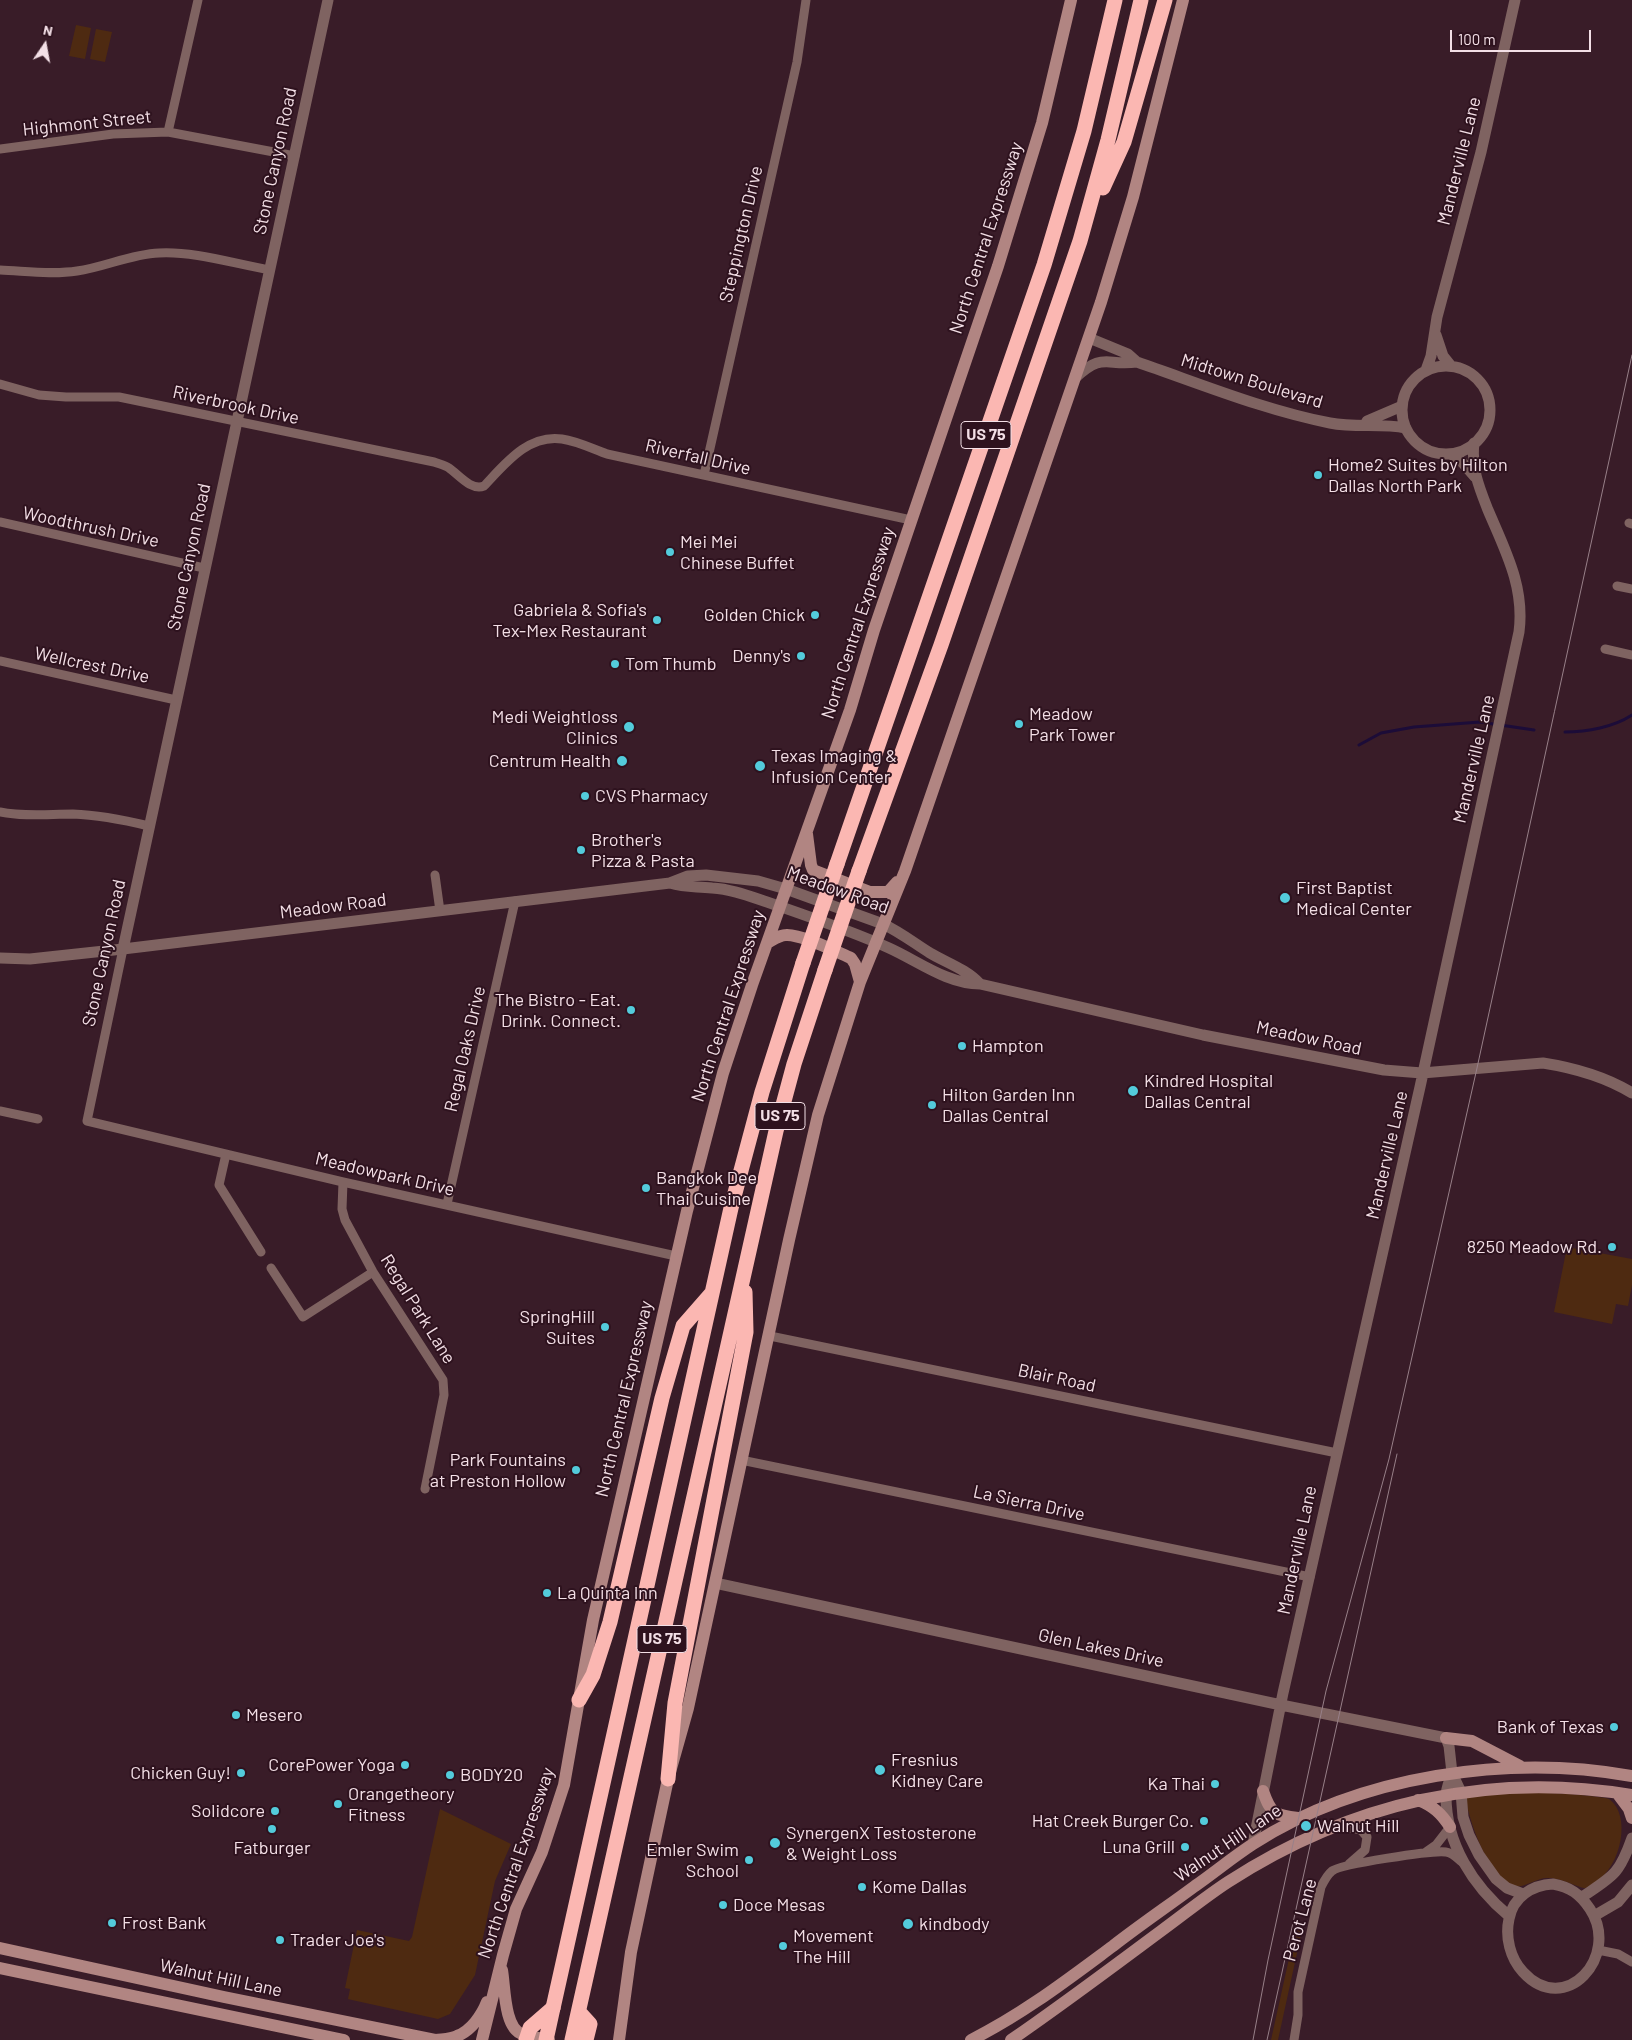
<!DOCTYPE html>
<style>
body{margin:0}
#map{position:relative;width:1632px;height:2040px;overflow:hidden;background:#391c28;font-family:Barlow,sans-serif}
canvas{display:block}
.north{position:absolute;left:20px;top:20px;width:50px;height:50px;-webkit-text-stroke:4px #2e121e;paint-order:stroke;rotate:12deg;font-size:14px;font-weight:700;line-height:20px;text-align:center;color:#f3dfe6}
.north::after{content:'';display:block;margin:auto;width:18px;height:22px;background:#f3dfe6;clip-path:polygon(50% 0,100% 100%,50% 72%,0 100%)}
.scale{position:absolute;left:1450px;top:30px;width:141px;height:22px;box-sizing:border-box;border:2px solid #f3dfe6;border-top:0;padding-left:6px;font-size:15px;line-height:18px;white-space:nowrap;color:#f3dfe6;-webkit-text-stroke:4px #2e121e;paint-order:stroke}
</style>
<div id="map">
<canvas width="1632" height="2040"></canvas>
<div class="north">N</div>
<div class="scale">100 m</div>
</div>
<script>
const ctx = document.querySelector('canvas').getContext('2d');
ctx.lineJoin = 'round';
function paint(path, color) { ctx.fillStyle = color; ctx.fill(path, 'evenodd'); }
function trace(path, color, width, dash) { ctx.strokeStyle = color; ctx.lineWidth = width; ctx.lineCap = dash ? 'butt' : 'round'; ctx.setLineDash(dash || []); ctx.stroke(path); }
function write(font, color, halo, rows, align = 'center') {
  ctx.font = font + ' Barlow,sans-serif'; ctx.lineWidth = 4; ctx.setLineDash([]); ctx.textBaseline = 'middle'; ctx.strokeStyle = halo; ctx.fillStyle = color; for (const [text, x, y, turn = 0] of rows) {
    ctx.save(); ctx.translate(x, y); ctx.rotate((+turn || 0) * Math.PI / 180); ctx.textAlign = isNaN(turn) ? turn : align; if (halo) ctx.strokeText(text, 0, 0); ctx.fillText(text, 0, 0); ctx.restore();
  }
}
const green = new Path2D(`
 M76,25l15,3 -6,31 -16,-3z
 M96,29l16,3 -7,30 -15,-3z
 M1567,1247l65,12v26l-4,21 -12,-2 -4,20 -58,-12z
 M1506,1793c28,0 56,-1 84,3 6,1 13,1 19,3 23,16 12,67 -13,83 -3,1 -7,5 -10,6 -5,1 -26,-11 -39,-10 -10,0 -25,11 -33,8 -26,-8 -45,-66 -49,-90z
 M440,1809l71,35 -16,37 -20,94 -25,39 -12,5 -95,-21 5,1 2,-10 -5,-1 12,-58 52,11 3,-4z
 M1296,1927l6,3 -24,110h-7z`);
const stream = new Path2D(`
 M1565,732c22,0 49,-5 67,-17
 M1359,745l22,-12 33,-6 66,-5 54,8`);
const minor = new Path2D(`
 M168,132l30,-132
 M0,149l113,-15 55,-2 127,24
 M0,270c25,1 52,5 77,1 28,-4 54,-17 82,-18 35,-2 76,11 111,17
 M0,384l39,11 27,2h53l315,65c5,2 11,3 15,6 10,7 22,23 35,18 21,-22 44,-52 78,-47 15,2 31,10 45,15l304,66
 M704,475l93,-413 9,-62
 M0,522l204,46
 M1629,523l3,1
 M1617,586l15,3
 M1605,649l27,6
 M0,661l176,39
 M0,812c24,5 49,2 73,2 27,1 51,6 76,12
 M435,875l5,36
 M123,949l-36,172 256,61 333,74
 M0,1111l38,8
 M226,1154l-7,31 42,67
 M343,1182l-1,27 3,11 28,52 70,108 1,15 -19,94
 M447,1204l68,-303
 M271,1268l32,49 70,-45
 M770,1336l567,117
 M741,1460l569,117
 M1339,1826l22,4 6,7 -2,13 -16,14
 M1426,1852l10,-7 14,-18
 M1598,1950l20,4 14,8
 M1294,2040l4,-25v-23l23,-105c3,-6 6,-12 11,-16 8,-7 102,-21 114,-19 7,1 11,6 16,10`);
const tertiary = new Path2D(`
 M1436,335l7,21 8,10
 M1089,338l39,16 9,8c64,22 127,48 193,61 25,5 51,0 76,5
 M1402 410a44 44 0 1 1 88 0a44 44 0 1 1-88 0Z
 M1426,370l5,-14 6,-39 44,-165 34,-152
 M1075,378c28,-26 30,-12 62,-16
 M1367,421l35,-15
 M1451,454l11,8 13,15
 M670,883c16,5 26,3 42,5 19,1 37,8 55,14 40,14 82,28 122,46 29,13 58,36 91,36l223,51 181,35 38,3 121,-10c32,5 61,13 89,30
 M123,949l205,-949
 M0,958l30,1 93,-10 547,-66 18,-7 18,-1 52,6 28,8 97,35c17,8 31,19 47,29 17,10 36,16 50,31
 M715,1583l566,122 165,33 3,8 3,27 9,19 2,25 6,18 10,20 17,24 11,9 16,6
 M1452,1773c-2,7 -6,15 -6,23 0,48 27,90 63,120
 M1253,1844l30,-151 137,-606 99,-455c6,-45 -14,-82 -31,-122 -9,-23 -17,-42 -14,-67
 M1553,1884c17,3 27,10 37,25 31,47 -25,109 -67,63 -13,-14 -18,-35 -14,-53 4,-22 23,-34 44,-35z
 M1582,1897c31,-21 37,-22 50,-59
 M1594,1916l24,-14 14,-17`);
const secondary = new Path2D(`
 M807,834l4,31 2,5 57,22h18l9,-10
 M767,943c6,-3 12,-8 19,-8 15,-1 49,16 65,23l4,6 5,18
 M1446,1738l26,3 48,25
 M1263,1791c8,23 11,24 35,27
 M1617,1793l12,16 3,9
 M1418,1800c15,6 23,13 32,27
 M0,1948l224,49 211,43
 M0,1968l344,72
 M502,1970c3,17 2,58 20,64 8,3 18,4 27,6
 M436,2040c7,-1 15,-1 21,-4 14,-5 25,-21 30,-34
 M482,2040l21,-85 13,-46 26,-57 22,-67 29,-165 94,-409 36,-138 29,-88 98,-275 24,-80 124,-364 44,-143 29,-123
 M619,2040l12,-88 37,-173 20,-71 101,-468 29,-125 42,-133 45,-111 196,-569 32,-105 50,-197
 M971,2040c52,-26 96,-60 142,-94 27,-21 55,-40 82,-60 20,-14 38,-29 58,-42 107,-69 256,-90 379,-68
 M1011,2040c51,-35 100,-72 150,-109 22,-16 44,-34 67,-49 122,-79 260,-111 404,-87`);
const motorway = new Path2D(`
 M1103,188l21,-46 41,-142
 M837,864l207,-599 40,-134 31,-131
 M859,871l82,-226 139,-404 28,-101 33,-140
 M579,1700l14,-25 17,-53 52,-224 21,-72 28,-32
 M668,1779l7,-76 71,-371 -1,-40
 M553,2008l178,-800 31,-116 41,-129
 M580,2013l10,11 -4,16
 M572,2040l204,-909 18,-67 31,-94`);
const tram = new Path2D(`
 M1253,2040l15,-80 58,-269 63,-232 88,-391 155,-713
 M1267,2040l130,-586`);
const motorwayBridge = new Path2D(`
 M803,963l34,-99
 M825,970l34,-99
 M526,2040l4,-12 23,-20
 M546,2040l7,-32`);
const markers = [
 [1318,475,5,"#53cbdb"],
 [670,552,5,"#53cbdb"],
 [815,615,5,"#53cbdb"],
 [657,620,5,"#53cbdb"],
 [801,656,5,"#53cbdb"],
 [615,664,5,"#53cbdb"],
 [1019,724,5,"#53cbdb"],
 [629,727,6,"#53cbdb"],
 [622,761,6,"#53cbdb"],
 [760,766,6,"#53cbdb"],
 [585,796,5,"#53cbdb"],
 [581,850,5,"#53cbdb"],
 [1285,898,6,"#53cbdb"],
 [631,1010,5,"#53cbdb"],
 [962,1046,5,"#53cbdb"],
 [1133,1091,6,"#53cbdb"],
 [932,1105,5,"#53cbdb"],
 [646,1188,5,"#53cbdb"],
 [1612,1247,5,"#53cbdb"],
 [605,1327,5,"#53cbdb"],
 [576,1470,5,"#53cbdb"],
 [547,1593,5,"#53cbdb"],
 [236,1715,5,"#53cbdb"],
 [1614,1727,5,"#53cbdb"],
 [405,1765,5,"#53cbdb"],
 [880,1770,6,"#53cbdb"],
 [241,1773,5,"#53cbdb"],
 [450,1775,5,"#53cbdb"],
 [1215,1784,5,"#53cbdb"],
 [338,1804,5,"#53cbdb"],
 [275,1811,5,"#53cbdb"],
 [1204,1821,5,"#53cbdb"],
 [1306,1826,6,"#53cbdb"],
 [272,1829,5,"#53cbdb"],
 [775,1843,6,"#53cbdb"],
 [1185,1847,5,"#53cbdb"],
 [749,1860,5,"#53cbdb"],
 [862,1887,5,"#53cbdb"],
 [723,1905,5,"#53cbdb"],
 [112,1923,5,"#53cbdb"],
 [908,1924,6,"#53cbdb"],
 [280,1940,5,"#53cbdb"],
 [783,1946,5,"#53cbdb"]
];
const shields = [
 [986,435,50],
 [780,1116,50],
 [662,1639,50]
];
const shieldNames = [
 ["US 75",986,435],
 ["US 75",780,1116],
 ["US 75",662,1639]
];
const streetNames = [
 ["Highmont Street",87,123,-6],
 ["Stone Canyon Road",275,161,-78],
 ["Manderville Lane",1459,161,-76],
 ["Steppington Drive",741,234,-77],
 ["North Central Expressway",986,238,-72],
 ["Midtown Boulevard",1252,381,17],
 ["Riverbrook Drive",236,405,12],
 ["Riverfall Drive",698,457,13],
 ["Woodthrush Drive",91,527,12],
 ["Stone Canyon Road",189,557,-78],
 ["North Central Expressway",858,623,-72],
 ["Wellcrest Drive",92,665,12],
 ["Manderville Lane",1474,759,-77],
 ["Meadow Road",838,890,20],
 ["Meadow Road",333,906,-7],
 ["Stone Canyon Road",104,953,-78],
 ["North Central Expressway",728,1006,-72],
 ["Meadow Road",1309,1038,12],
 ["Regal Oaks Drive",465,1049,-77],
 ["Manderville Lane",1387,1155,-77],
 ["Meadowpark Drive",385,1174,13],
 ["Regal Park Lane",418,1309,58],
 ["Blair Road",1057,1378,12],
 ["North Central Expressway",624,1399,-77],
 ["La Sierra Drive",1029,1503,12],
 ["Manderville Lane",1297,1550,-78],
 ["Glen Lakes Drive",1101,1648,12],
 ["Walnut Hill Lane",1228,1843,-34],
 ["North Central Expressway",516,1863,-71],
 ["Perot Lane",1300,1920,-75],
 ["Walnut Hill Lane",221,1978,12]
];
const poiNames = [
 ["Home2 Suites by Hilton",1328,465],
 ["Dallas North Park",1328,486],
 ["Mei Mei",680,542],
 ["Chinese Buffet",680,563],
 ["Gabriela & Sofia's",647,610,"right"],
 ["Tex-Mex Restaurant",647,631,"right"],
 ["Golden Chick",805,615,"right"],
 ["Denny's",791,656,"right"],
 ["Tom Thumb",625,664],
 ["Meadow",1029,714],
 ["Park Tower",1029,735],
 ["Medi Weightloss",618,717,"right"],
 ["Clinics",618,738,"right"],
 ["Texas Imaging &",771,756],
 ["Infusion Center",771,777],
 ["Centrum Health",611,761,"right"],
 ["CVS Pharmacy",595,796],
 ["Brother's",591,840],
 ["Pizza & Pasta",591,861],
 ["First Baptist",1296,888],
 ["Medical Center",1296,909],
 ["The Bistro - Eat.",621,1000,"right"],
 ["Drink. Connect.",621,1021,"right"],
 ["Hampton",972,1046],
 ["Kindred Hospital",1144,1081],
 ["Dallas Central",1144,1102],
 ["Hilton Garden Inn",942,1095],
 ["Dallas Central",942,1116],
 ["Bangkok Dee",656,1178],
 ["Thai Cuisine",656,1199],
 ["8250 Meadow Rd.",1602,1247,"right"],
 ["SpringHill",595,1317,"right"],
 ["Suites",595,1338,"right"],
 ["Park Fountains",566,1460,"right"],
 ["at Preston Hollow",566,1481,"right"],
 ["La Quinta Inn",557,1593],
 ["Mesero",246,1715],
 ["Bank of Texas",1604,1727,"right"],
 ["Fresnius",891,1760],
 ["Kidney Care",891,1781],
 ["CorePower Yoga",395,1765,"right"],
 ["Chicken Guy!",231,1773,"right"],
 ["BODY20",460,1775],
 ["Ka Thai",1205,1784,"right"],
 ["Orangetheory",348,1794],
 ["Fitness",348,1815],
 ["Solidcore",265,1811,"right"],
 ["Hat Creek Burger Co.",1194,1821,"right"],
 ["Walnut Hill",1317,1826],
 ["SynergenX Testosterone",786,1833],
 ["& Weight Loss",786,1854],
 ["Luna Grill",1175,1847,"right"],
 ["Fatburger",272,1848,"center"],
 ["Emler Swim",739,1850,"right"],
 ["School",739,1871,"right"],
 ["Kome Dallas",872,1887],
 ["Doce Mesas",733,1905],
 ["Frost Bank",122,1923],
 ["kindbody",919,1924],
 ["Movement",793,1936],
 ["The Hill",793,1957],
 ["Trader Joe's",290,1940]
];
paint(green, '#4e2a11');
trace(stream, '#1c0c38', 3);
trace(minor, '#7f6361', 9);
trace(tertiary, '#7f6361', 11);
trace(secondary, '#b18582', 12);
trace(motorway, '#fbb7b2', 15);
trace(tram, '#988089', 1);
trace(motorwayBridge, '#fbb7b2', 15);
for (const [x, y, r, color] of markers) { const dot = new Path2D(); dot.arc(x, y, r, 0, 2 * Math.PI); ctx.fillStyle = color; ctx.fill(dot); trace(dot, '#2e121e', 2); }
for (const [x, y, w] of shields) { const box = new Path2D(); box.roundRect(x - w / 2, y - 13.5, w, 27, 4); ctx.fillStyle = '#2e121e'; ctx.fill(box); trace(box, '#f3dfe6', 1); }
write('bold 16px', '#f3dfe6', null, shieldNames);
write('18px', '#f3dfe6', '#2e121e', streetNames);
write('18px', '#f3dfe6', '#2e121e', poiNames, 'left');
</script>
